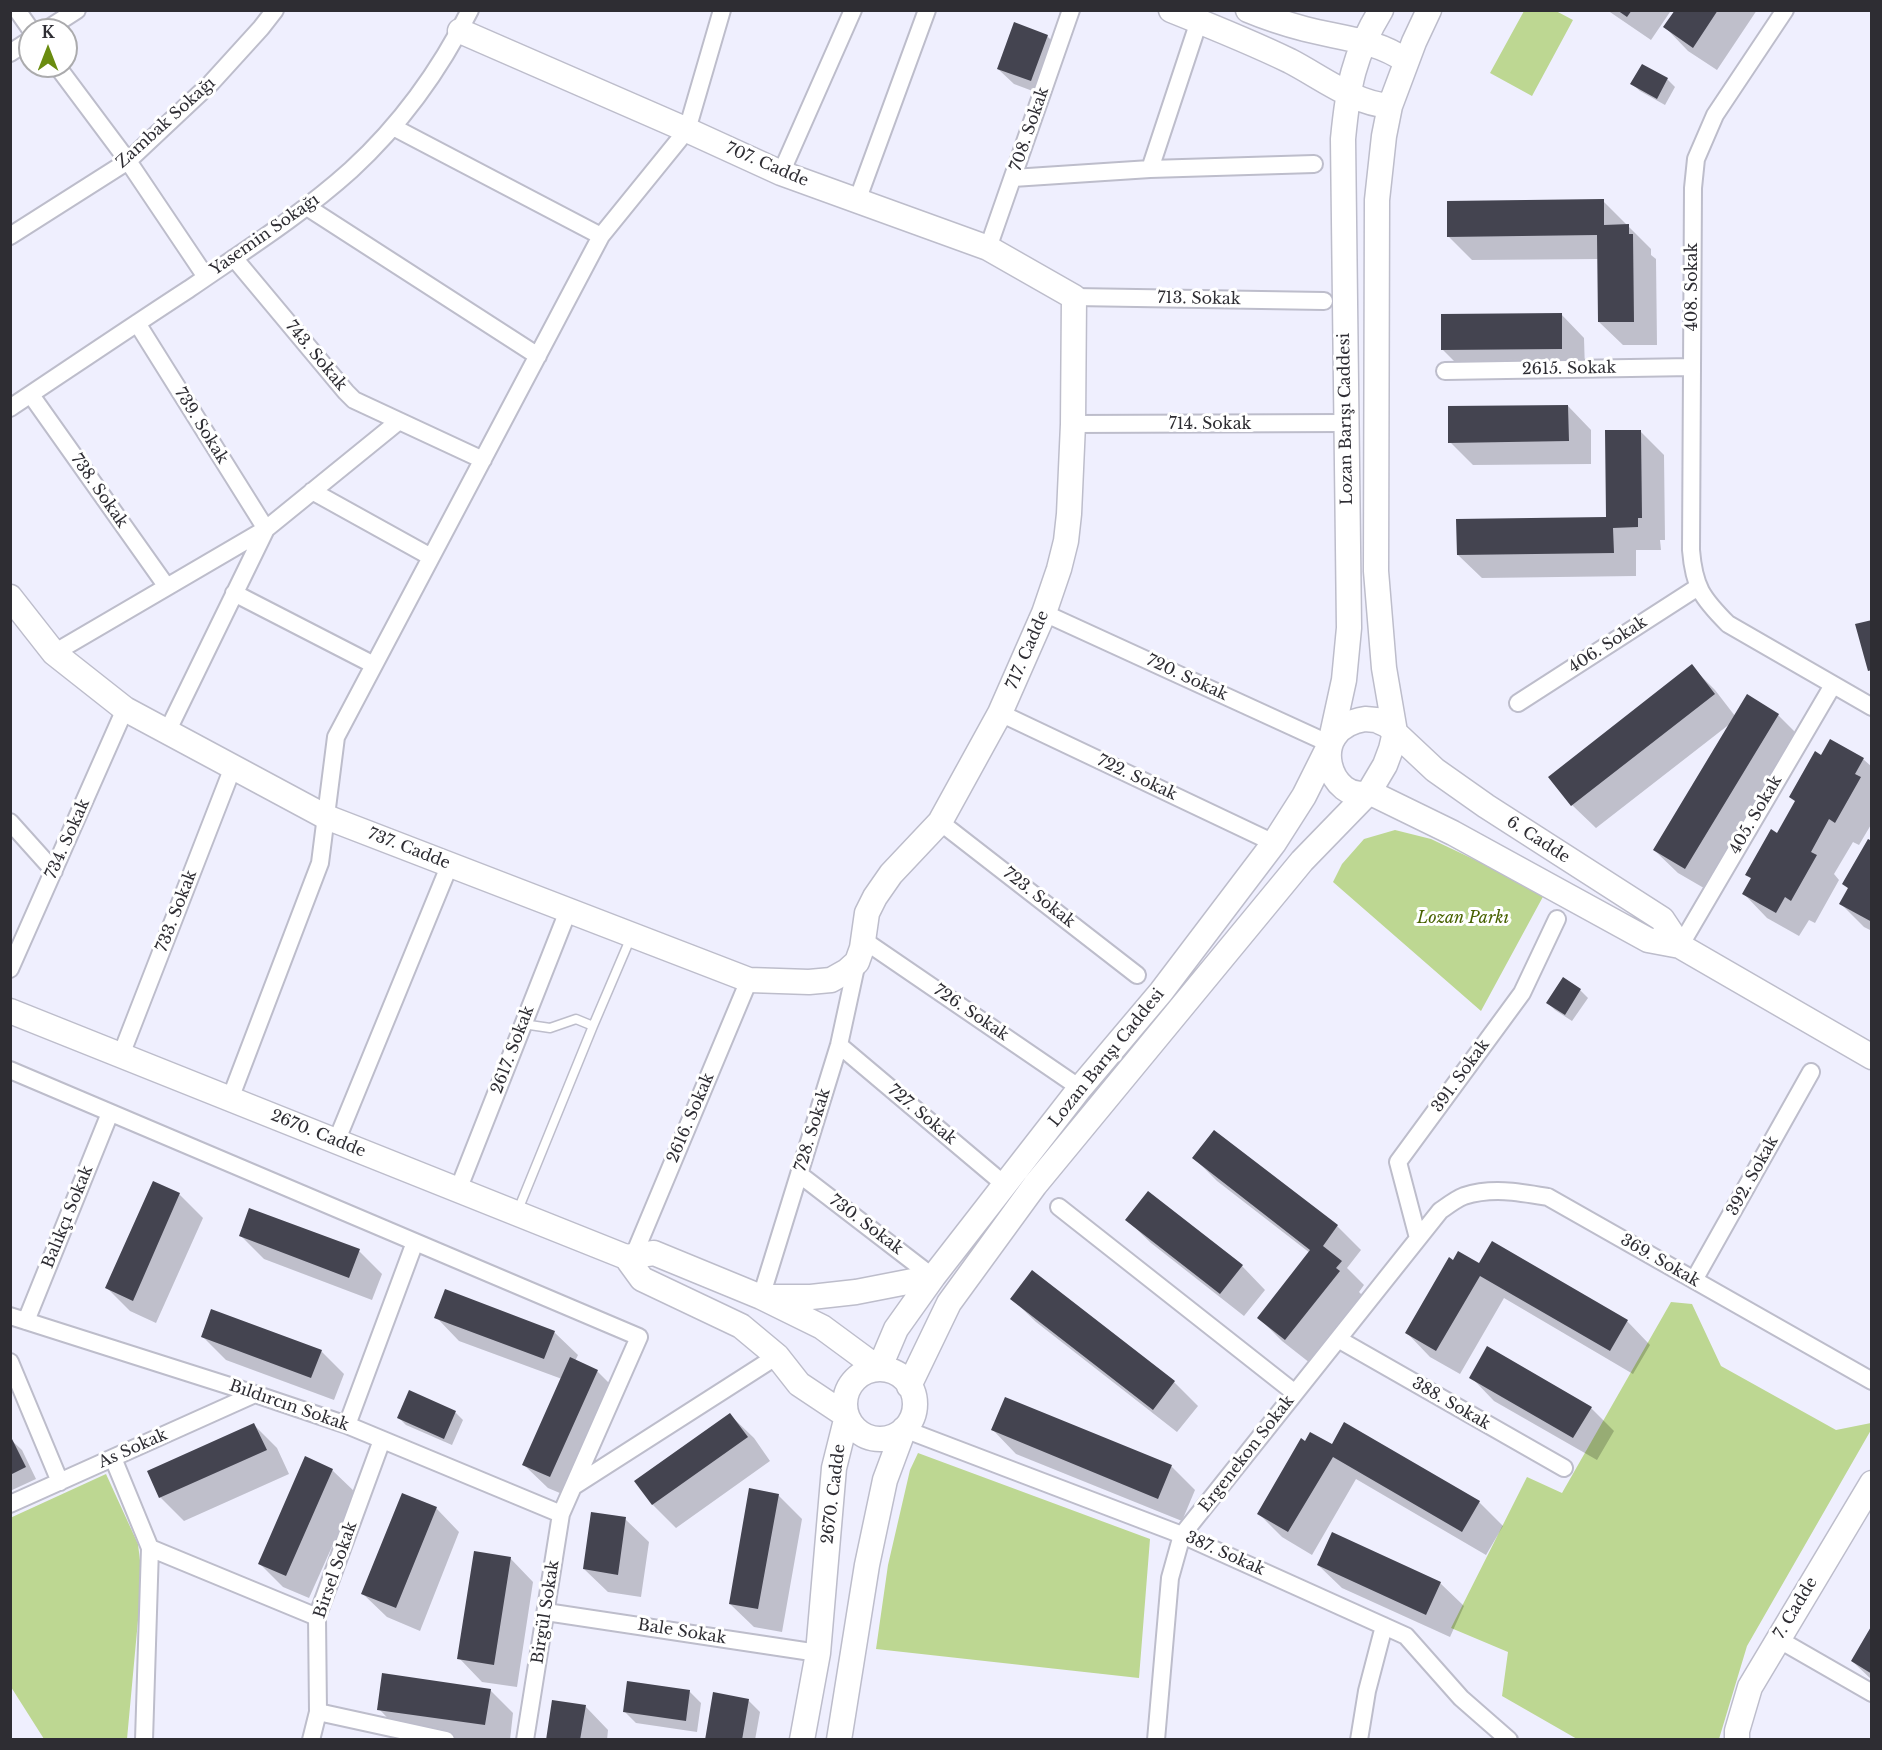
<!DOCTYPE html>
<meta charset="utf-8">
<style>
body{margin:0}
#map{position:relative;width:1882px;height:1750px;overflow:hidden;background:#efeffe;font-family:"Libre Baskerville",serif}
canvas{display:block}
.frame{position:absolute;inset:0;border:12px solid #2e2d33;pointer-events:none}
.north{position:absolute;left:18px;top:18px;width:60px;height:60px;box-sizing:border-box;background:#fff;border:2px solid #ababad;border-radius:50%;rotate:0deg;font-size:16px;font-weight:700;line-height:24px;text-align:center;color:#2e2d33}
.north::after{content:'';display:block;margin:auto;width:21px;height:27px;background:#6a8c10;clip-path:polygon(50% 0,100% 100%,50% 72%,0 100%)}
</style>
<div id="map">
<canvas width="1882" height="1750"></canvas>
<div class="frame"></div>
<div class="north">K</div>
</div>
<script>
const ctx = document.querySelector('canvas').getContext('2d');
ctx.lineJoin = 'round';
function paint(path, color) { ctx.fillStyle = color; ctx.fill(path, 'evenodd'); }
function trace(path, color, width, dash) { ctx.strokeStyle = color; ctx.lineWidth = width; ctx.lineCap = dash ? 'butt' : 'round'; ctx.setLineDash(dash || []); ctx.stroke(path); }
function write(font, color, halo, rows, align = 'center') {
  ctx.font = font + ' "Libre Baskerville",serif'; ctx.lineWidth = 6; ctx.setLineDash([]); ctx.textBaseline = 'middle'; ctx.strokeStyle = halo; ctx.fillStyle = color; for (const [text, x, y, turn = 0] of rows) {
    ctx.save(); ctx.translate(x, y); ctx.rotate((+turn || 0) * Math.PI / 180); ctx.textAlign = isNaN(turn) ? turn : align; if (halo) ctx.strokeText(text, 0, 0); ctx.fillText(text, 0, 0); ctx.restore();
  }
}
const green = new Path2D(`
 M1524,11h32l17,9 -41,76 -42,-23z
 M1395,830l36,9 114,54 -64,118 -148,-129 9,-18 22,-25z
 M1671,1302l21,2 29,62 115,64 35,-7v7l-124,216 -28,93h-142l-75,-43 6,-44 -57,-24 76,-151 35,16z
 M918,1453l232,86 -11,139 -263,-29 12,-84 22,-95z
 M106,1474l32,70 4,33 -15,162h-83l-33,-52 -1,-169z`);
const shadow = new Path2D(`
 M1607,10h61l2,2 -19,28z
 M1676,10h81l-40,60 -29,-19 -23,-24z
 M1047,36l16,16 -17,44 -32,-12 -16,-15z
 M1642,66l25,13 8,8 -10,18 -25,-14 -8,-7z
 M1603,201l48,48v6l5,4 1,86h-34l-24,-23v-63l-127,1 -23,-23z
 M1561,314l23,24 1,33 -119,2 -23,-23z
 M1568,406l23,24v34l-118,1 -23,-23z
 M1640,431l24,24 1,85h-5l1,10h-25v26l-154,2 -24,-23 149,-36z
 M1691,666l24,24 20,26 43,-1 23,23 -92,153 -31,-18 -24,-23 77,-127 -135,105 -24,-23 -22,-28z
 M1822,757l41,2 9,8v56l-13,22 -6,-3 -19,32 5,6 -24,43 -6,-3 -10,16 -32,-18 -23,-24 8,-14 -5,-6 31,-39z
 M1872,842v89l-8,-4 -23,-23 8,-15 -5,-5z
 M1563,979l17,11 8,8 -16,23 -17,-11 -7,-7z
 M1215,1132l122,94 24,24 -14,18 17,17 -5,7 3,3 -52,68 -28,-22 -23,-23 51,-65 -93,-72 -23,-23z
 M153,1183l26,11 24,24 -47,105 -26,-12 -23,-23z
 M1127,1220l115,46 23,24 -21,26 -93,-73z
 M241,1236l118,15 23,23 -10,26 -108,-41z
 M1453,1262l174,59 23,24 -17,29 -129,-76 -44,76 -30,-17 -23,-24z
 M1033,1272l141,110 24,24 -21,26 -141,-110 -24,-23z
 M436,1317l118,15 24,23 -3,6 22,10 23,23 -46,105 -26,-11 -24,-23 38,-86 -103,-38z
 M202,1336l119,15 23,23 -10,26 -108,-40z
 M1471,1377l120,31 23,23 -17,29 -103,-59z
 M410,1392l46,21 7,7 -11,25 -46,-20 -7,-7z
 M1006,1399l165,67 24,24 -13,31 -166,-67 -23,-24z
 M730,1415l24,23 16,23 -94,67 -23,-23 -17,-24z
 M254,1425l23,23 12,26 -105,47 -24,-24z
 M10,1439l12,11 14,29 -26,12z
 M1332,1446l147,56 24,24 -17,29 -130,-76 -44,76 -30,-18 -23,-23z
 M332,1470l24,23 -47,105 -26,-11 -24,-24z
 M778,1495l24,24 -20,113 -28,-5 -24,-23z
 M436,1508l23,24 -39,99 -33,-14 -24,-23z
 M625,1519l24,23 -8,55 -33,-5 -24,-23z
 M510,1558l23,24 -16,105 -35,-5 -23,-24z
 M1318,1565l122,18 24,23 -14,31 -108,-49z
 M1872,1628v52l-20,-19z
 M490,1690l23,23 -3,27h-62l-46,-7 -23,-24z
 M689,1691l12,12 -4,29 -61,-9 -11,-11z
 M748,1700l12,12 -5,28h-48z
 M585,1706l23,24 -1,10h-60z`);
const building = new Path2D(`
 M1617,10h15l-5,7z
 M1675,10h43l-25,38 -30,-21z
 M1014,22l34,13 -17,46 -34,-12z
 M1642,64l26,14 -11,21 -27,-15z
 M1604,199v26l25,-1v10h4l1,88h-36l-1,-87 -150,2v-36z
 M1562,313v36l-121,1v-36z
 M1568,405l1,36 -121,2v-37z
 M1605,430h36l1,88h-4v9l-25,1 1,25 -157,2 -1,-36 150,-2z
 M1872,620v50l-4,1 -13,-47z
 M1692,664l23,30 -144,112 -23,-29z
 M1747,694l32,20 -94,155 -32,-19z
 M1830,739l34,19 -9,16 6,3 -26,46 -6,-4 -18,33 6,3 -26,46 -6,-4 -9,16 -34,-19 9,-16 -6,-3 26,-46 6,4 18,-32 -6,-4 26,-46 6,4z
 M1868,839l4,2v81l-33,-18 9,-16 -6,-4z
 M1563,977l18,12 -16,26 -19,-12z
 M1214,1130l124,95 -15,21 19,15 -6,7 4,3 -55,69 -28,-22 53,-68 -118,-92z
 M153,1181l27,12 -47,108 -28,-13z
 M1148,1191l95,74 -23,29 -95,-74z
 M249,1208l111,41 -11,29 -110,-42z
 M1492,1241l136,79 -18,31 -130,-75 -44,75 -31,-18 44,-76 4,3 5,-9 21,12z
 M1032,1270l143,111 -22,29 -143,-111z
 M445,1289l110,42 -11,28 -110,-41z
 M211,1309l111,41 -11,28 -110,-41z
 M1487,1346l105,61 -19,31 -104,-60z
 M570,1357l28,13 -48,107 -28,-12z
 M409,1390l47,21 -12,28 -47,-21z
 M1005,1397l167,68 -14,34 -167,-69z
 M730,1413l18,24 -96,68 -18,-24z
 M1344,1422l136,79 -18,31 -129,-75 -45,75 -31,-18 44,-76 4,3 5,-9 22,12z
 M254,1423l13,27 -108,48 -12,-27z
 M10,1435l16,32 -16,8z
 M305,1456l28,13 -47,107 -28,-12z
 M749,1488l30,6 -21,115 -29,-5z
 M402,1493l35,14 -41,101 -35,-14z
 M591,1512l35,5 -8,58 -35,-6z
 M1332,1532l109,50 -15,33 -109,-50z
 M474,1551l37,6 -17,108 -37,-6z
 M1872,1625v49l-21,-13z
 M382,1673l109,16 -6,36 -108,-15z
 M627,1681l63,9 -4,31 -63,-9z
 M713,1692l36,7 -7,41h-37z
 M552,1700l34,5 -6,35h-34z`);
const lane = new Path2D(`
 M523,1024l27,4 26,-9 17,7
 M518,1210l75,-184 38,-89`);
const street = new Path2D(`
 M17,10l14,20
 M1785,10l-70,105 -19,44 -3,29 -2,362c3,37 11,48 37,74l144,83
 M46,30l31,-20
 M10,53l20,-13
 M57,66l71,95 78,116
 M393,127l208,109
 M1150,169l49,-148
 M781,173l72,-163
 M1013,178l137,-9 164,-5
 M857,201l70,-191
 M307,207l231,149
 M10,236l118,-75 83,-78 50,-55 14,-18
 M988,248l83,-238
 M234,258l112,134 8,8 129,60
 M1074,297l250,4
 M137,323l129,206 -99,203
 M1445,371l247,-4
 M31,395l136,192
 M10,408c60,-40 119,-80 179,-119 55,-38 112,-74 162,-119 49,-45 89,-100 119,-160
 M1073,424l273,-1
 M312,491l119,66
 M234,593l140,72
 M1044,613l286,131
 M54,653l212,-124 133,-108
 M1518,703l180,-116
 M1000,713l274,130
 M10,822l44,49
 M940,822l197,153
 M862,939l218,149
 M1680,946l153,-261
 M10,969l115,-260
 M839,1045l166,140
 M121,1055l112,-288
 M10,1070l629,267 -78,177 -36,226
 M230,1099l90,-236 16,-126 265,-501 86,-106 35,-120
 M336,1142l114,-278
 M799,1174l134,103
 M458,1190l110,-279
 M1059,1207l236,186
 M1418,1238l-20,-76 124,-169 35,-74
 M633,1257l116,-277
 M1694,1280l117,-208
 M761,1297l78,-252 18,-83
 M10,1316l245,78 92,31 214,89
 M26,1321l84,-208
 M1338,1339l226,129
 M10,1362l50,120
 M347,1425l68,-183
 M904,1429l278,106 224,101 55,62 48,42
 M113,1458l37,90 167,69
 M574,1486l203,-130
 M10,1504l245,-110
 M546,1612l272,41
 M1778,1639l94,54
 M318,1712l128,28
 M144,1740l6,-192
 M311,1740l7,-28 -1,-95 65,-177
 M1156,1740l14,-162 12,-43 258,-324c7,-5 16,-12 24,-15 28,-9 55,-4 84,1l324,184
 M1359,1740l8,-49 17,-65`);
const secondary = new Path2D(`
 M1171,10c40,16 80,32 119,51 31,16 65,43 100,45
 M1248,10c19,8 38,14 57,19 35,9 72,11 101,32
 M10,597l44,56 71,56 201,108 423,163 60,2 22,-2 16,-9 10,-9 5,-14 5,-35 8,-16 16,-23 49,-52 60,-109 44,-100 15,-44 7,-28 3,-27 4,-90 1,-127 -86,-49 -207,-75 -94,-43 -227,-99
 M1365,719l11,1 11,5 48,45 51,36 176,113 18,27 -32,-6 -195,-107 -84,-41c-37,14 -66,-63 -4,-73z
 M1680,946l192,111
 M10,1011l616,246
 M767,1297h44l45,-5 77,-15
 M879,1369l17,-40 37,-52 147,-189 81,-96 113,-149 30,-47 26,-52 14,-64 5,-52 -6,-489c5,-52 10,-83 38,-129
 M845 1404a35 35 0 1 1 70 0a35 35 0 1 1-70 0Z
 M909,1386l40,-83 86,-118 267,-324 67,-69 16,-27 6,-16 4,-17 -11,-64 -8,-97 1,-371 7,-64 6,-30 24,-64 15,-32
 M847,1416l-48,-32 -22,-28 -36,-30 -99,-47 -16,-22 28,-4 107,44 61,30 57,42
 M802,1740l16,-87 16,-185 13,-52
 M839,1740l28,-175 18,-85 19,-51
 M1737,1740v-9l13,-44 122,-204`);
const streetNames = [
 ["Zambak Sokağı",166,123,-42],
 ["708. Sokak",1030,129,-71],
 ["707. Cadde",767,165,23],
 ["Yasemin Sokağı",265,235,-35],
 ["408. Sokak",1692,287,-90],
 ["713. Sokak",1199,299,1],
 ["743. Sokak",316,356,50],
 ["2615. Sokak",1569,369,-1],
 ["Lozan Barışı Caddesi",1346,419,-91],
 ["714. Sokak",1210,424],
 ["739. Sokak",201,426,58],
 ["738. Sokak",99,491,55],
 ["406. Sokak",1608,645,-33],
 ["717. Cadde",1028,650,-67],
 ["720. Sokak",1187,678,25],
 ["722. Sokak",1137,778,25],
 ["405. Sokak",1756,815,-60],
 ["734. Sokak",68,839,-66],
 ["6. Cadde",1538,840,33],
 ["737. Cadde",409,849,21],
 ["723. Sokak",1039,898,38],
 ["733. Sokak",177,911,-69],
 ["726. Sokak",971,1013,34],
 ["2617. Sokak",513,1050,-69],
 ["Lozan Barışı Caddesi",1107,1058,-51],
 ["391. Sokak",1461,1076,-54],
 ["727. Sokak",922,1115,40],
 ["2616. Sokak",691,1118,-67],
 ["728. Sokak",813,1130,-73],
 ["2670. Cadde",318,1134,22],
 ["392. Sokak",1753,1176,-61],
 ["Balıkçı Sokak",68,1217,-68],
 ["730. Sokak",866,1225,37],
 ["369. Sokak",1660,1261,30],
 ["388. Sokak",1451,1404,30],
 ["Bıldırcın Sokak",289,1406,19],
 ["As Sokak",133,1449,-24],
 ["Ergenekon Sokak",1247,1454,-52],
 ["2670. Cadde",834,1494,-83],
 ["387. Sokak",1225,1554,24],
 ["Birsel Sokak",336,1570,-71],
 ["7. Cadde",1796,1608,-59],
 ["Birgül Sokak",546,1612,-81],
 ["Bale Sokak",682,1632,9]
];
const parkNames = [
 ["Lozan Parkı",1463,918]
];
paint(green, '#bdd792');
paint(shadow, '#0003');
paint(building, '#444450');
trace(lane, '#bdbdcb', 11);
trace(street, '#bdbdcb', 20);
trace(secondary, '#bdbdcb', 27);
trace(lane, '#fff', 8);
trace(street, '#fff', 16);
trace(secondary, '#fff', 24);
write('16px', '#2e2d33', '#fff', streetNames);
write('italic 16px', '#476100', '#fff', parkNames);
</script>
